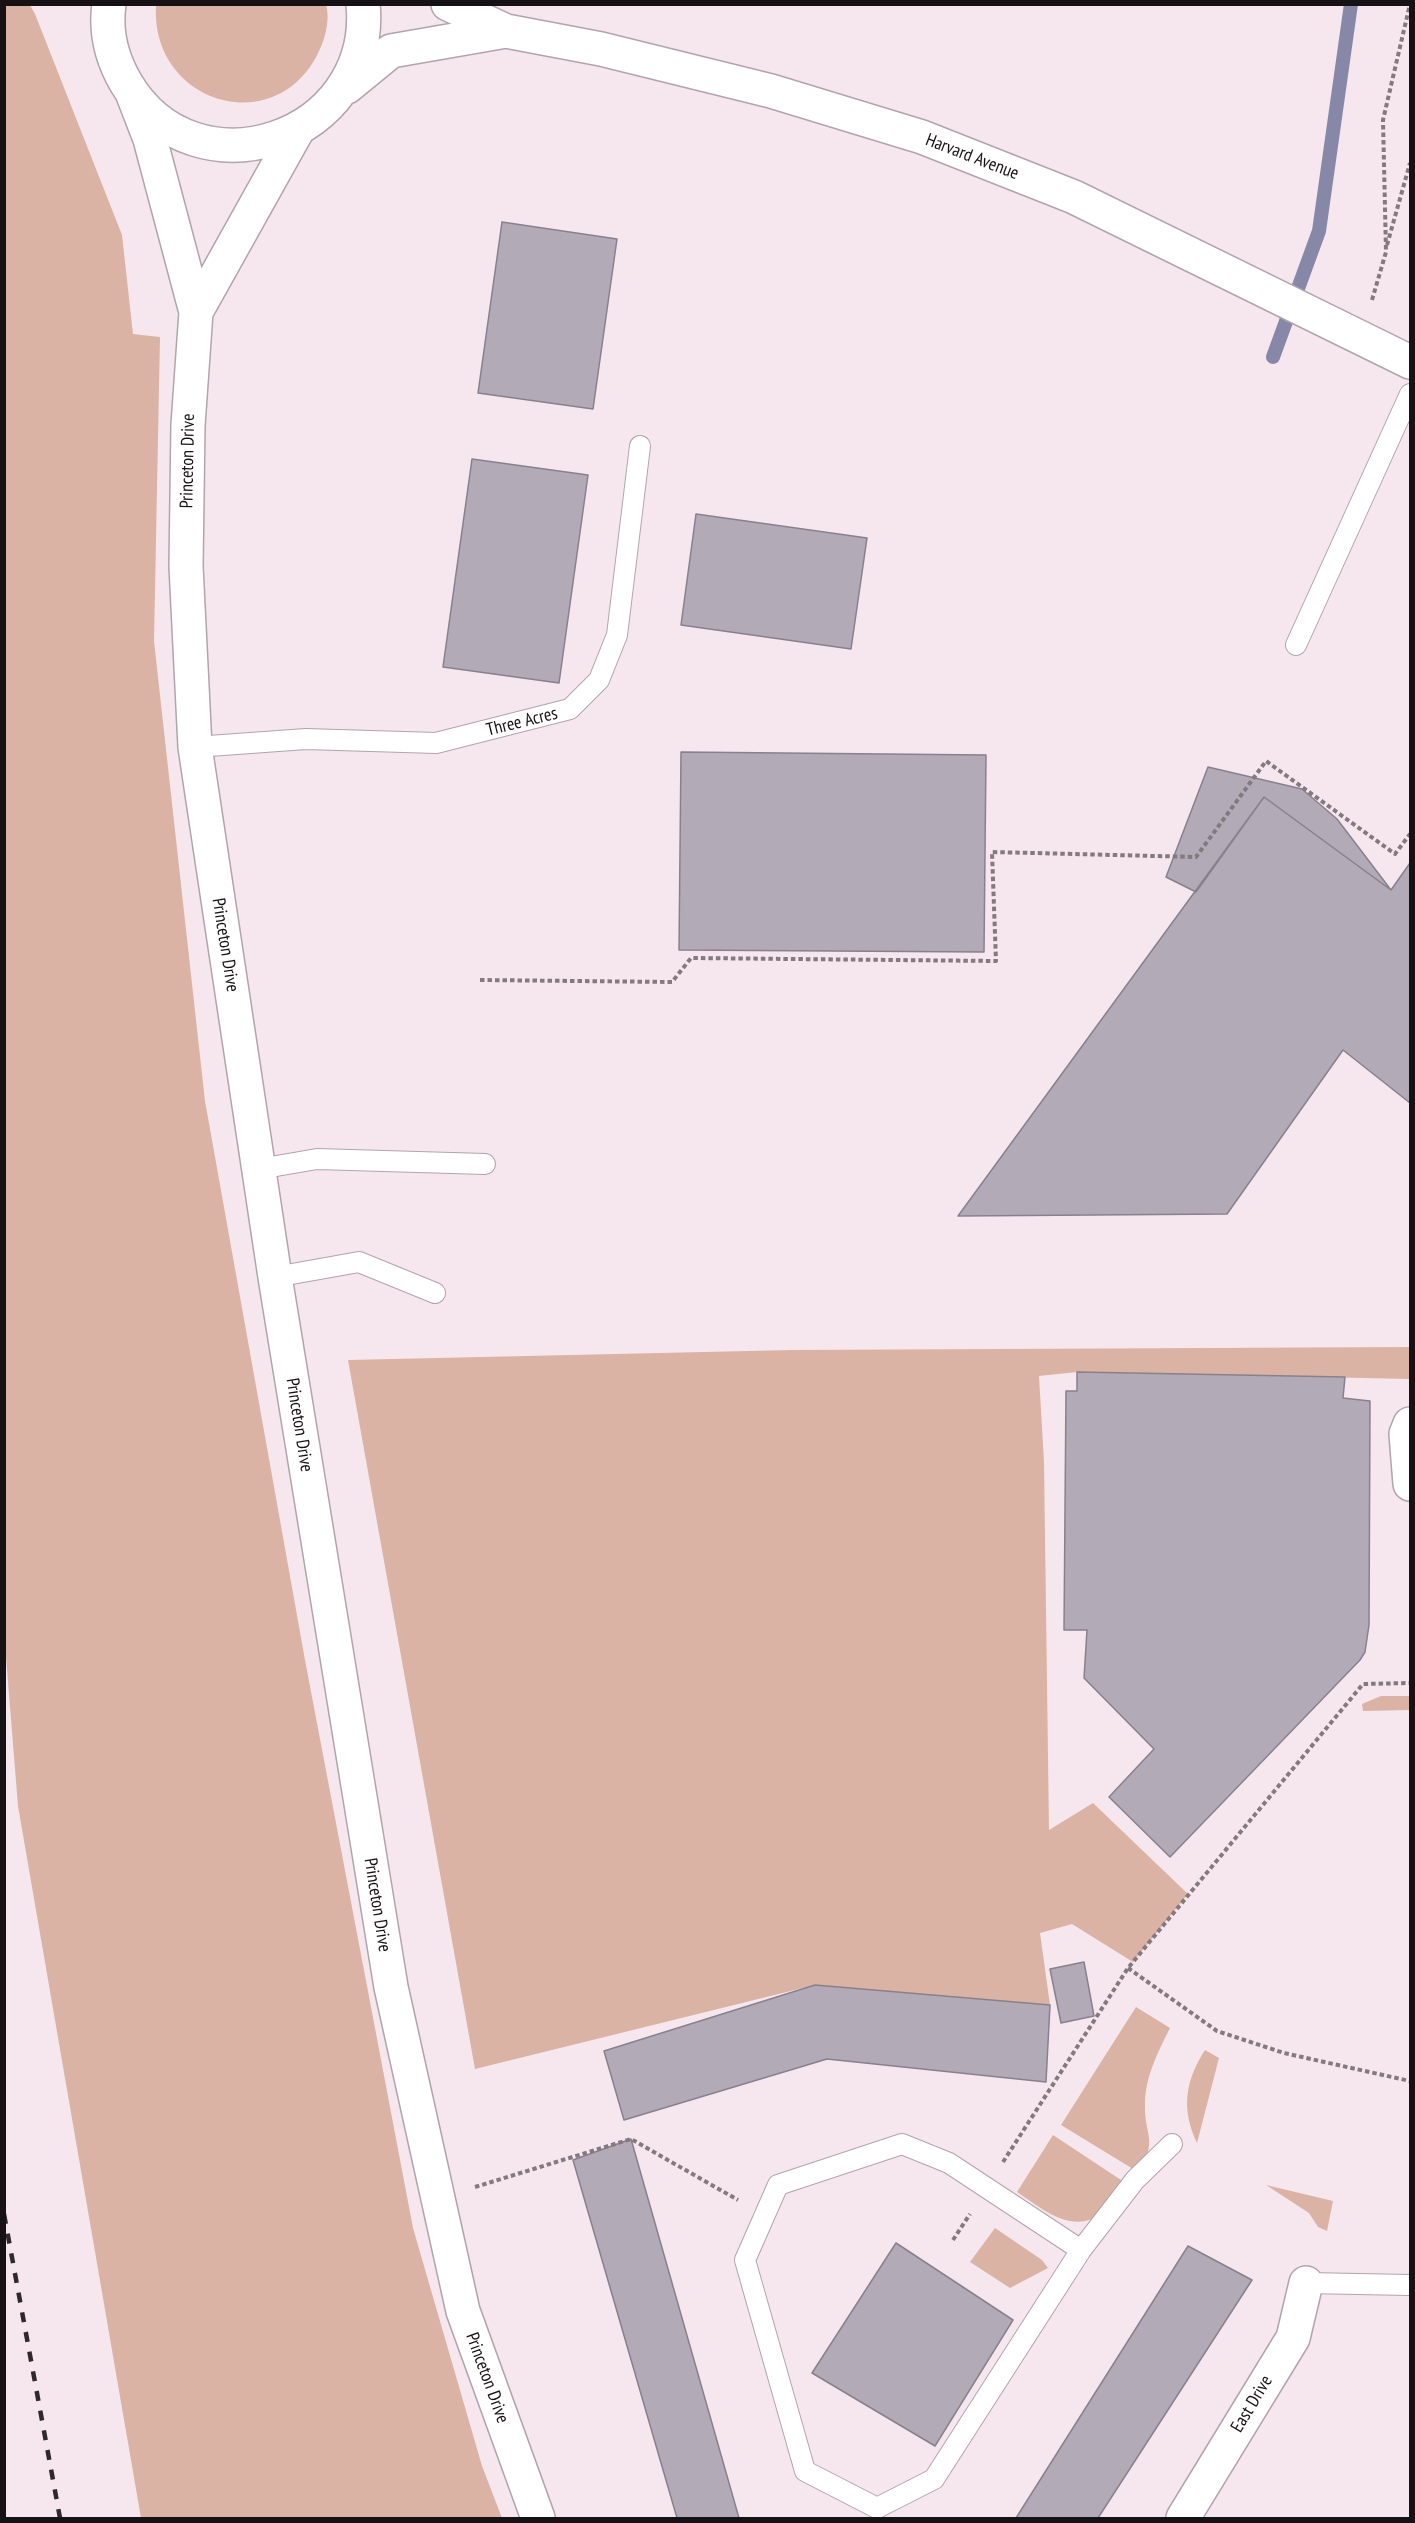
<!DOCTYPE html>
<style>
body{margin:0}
#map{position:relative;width:1415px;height:2523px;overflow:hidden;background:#f6e7ef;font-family:"PT Sans Narrow",sans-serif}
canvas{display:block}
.frame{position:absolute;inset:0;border:6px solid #161114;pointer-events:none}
</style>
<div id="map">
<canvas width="1415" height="2523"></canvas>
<div class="frame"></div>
</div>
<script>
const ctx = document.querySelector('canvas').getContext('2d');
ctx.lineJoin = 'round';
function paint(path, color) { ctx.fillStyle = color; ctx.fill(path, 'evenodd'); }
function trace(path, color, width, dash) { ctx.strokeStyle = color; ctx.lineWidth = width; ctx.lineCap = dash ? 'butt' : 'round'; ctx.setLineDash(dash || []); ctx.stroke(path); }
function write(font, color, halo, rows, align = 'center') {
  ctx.font = font + ' "PT Sans Narrow",sans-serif'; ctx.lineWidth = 4.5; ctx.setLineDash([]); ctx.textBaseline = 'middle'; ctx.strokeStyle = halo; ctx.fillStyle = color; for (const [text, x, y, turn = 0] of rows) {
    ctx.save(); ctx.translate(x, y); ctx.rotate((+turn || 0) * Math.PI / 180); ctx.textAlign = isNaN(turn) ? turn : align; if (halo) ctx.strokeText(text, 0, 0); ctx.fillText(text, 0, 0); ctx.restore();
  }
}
const green = new Path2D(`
 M326,4c4,14 0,32 -6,45 -41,93 -170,56 -164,-44z
 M4,5h26l5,9 87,221 11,99 27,3 -6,304 51,460 100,559 108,568 69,238 20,52h-361l-123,-712 -13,-161z
 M1410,1347v32l-333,-7 -38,4 5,86 5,368 44,-27 95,91 -55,68 -61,-38 -32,9 10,72 -235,-20 -340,84 -127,-709 445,-10z
 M1381,1696h29v14l-47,1 -1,-7z
 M1136,2007l34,21c-12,24 -25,49 -25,76 -1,32 14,36 -7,68l-77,-47z
 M1205,2050l14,8 -22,85c-16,-34 -12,-62 8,-93z
 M1053,2135l71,47c-7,9 -13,23 -22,31 -29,23 -61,-5 -85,-21z
 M1266,2185l67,16 -6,30 -9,-4 -9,-14z
 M995,2228l47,32 6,8 -38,20 -40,-26z`);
const stream = new Path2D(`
 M1273,357l46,-126 32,-227`);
const building = new Path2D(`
 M502,222l115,17 -24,170 -115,-16z
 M472,459l116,16 -29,208 -116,-16z
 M696,514l171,24 -16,111 -170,-24z
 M681,752l305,3 -2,197 -305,-2z
 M1208,767l94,22 35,30 54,71 -127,-93 -68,95 -30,-15z
 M1264,797l127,93 19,-27v240l-67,-53 -116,164 -269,2z
 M1077,1372l268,5 -2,21 27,3 -1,224 -4,27 -5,8 -190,197 -61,-60 45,-48 -70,-71 3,-48h-23l2,-239h11z
 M1084,1962l10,54 -33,7 -11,-54z
 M815,1985l235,20 -4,77 -219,-23 -203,61 -20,-69z
 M631,2139l108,379h-62l-104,-358z
 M896,2243l117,77 -78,126 -123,-73z
 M1188,2246l64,34 -154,238h-82z`);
const path = new Path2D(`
 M1387,245l23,-82
 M1372,300l14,-48 -3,-132 27,-116
 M480,980l192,2 19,-24 305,3 -4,-109 204,5 70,-96 129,93 15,-20
 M1128,1968l89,63 67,22 126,28
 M1003,2162l125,-194 235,-284 47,-1
 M475,2187l156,-48 107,61
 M953,2240l17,-26`);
const lane = new Path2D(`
 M1296,645l114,-251
 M195,747l111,-8 130,4 134,-34 29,-29 18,-45 23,-189
 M259,1169l58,-10 168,5
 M275,1277l84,-15 76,31
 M1081,2250l-132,-87 -47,-19 -124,41 -33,75 60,211 72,37 57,-29 147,-229 54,-70 37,-36
 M1306,2283l104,2`);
const street = new Path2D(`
 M1410,1424l-4,10 4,50
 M1183,2518l110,-180 13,-55`);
const secondary = new Path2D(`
 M109,4c-4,28 3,55 17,79 69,117 250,56 237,-79
 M448,4l58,27 95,18 170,42 151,46 152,60 336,165
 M347,87l44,-36 115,-20
 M133,95l17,44 46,173 -8,113 -2,141 9,181 80,530 116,710 72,324 75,207
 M196,312l101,-181`);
const rail = new Path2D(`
 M4,2214l56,304`);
const streetNames = [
 ["Harvard Avenue",972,157,21],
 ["Princeton Drive",188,461,-89],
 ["Three Acres",522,722,-14],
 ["Princeton Drive",225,945,81],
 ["Princeton Drive",299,1425,81],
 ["Princeton Drive",377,1905,81],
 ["Princeton Drive",487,2378,70],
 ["East Drive",1252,2404,-59]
];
paint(green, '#dab3a4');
trace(stream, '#8788a8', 14);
paint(building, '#b2abb7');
trace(building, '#88818d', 1.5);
trace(lane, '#b2a4ac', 22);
trace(street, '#b2a4ac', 36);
trace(secondary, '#b2a4ac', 36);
trace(path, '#83797e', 4, [4.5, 3]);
trace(lane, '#fff', 20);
trace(street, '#fff', 33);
trace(secondary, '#fff', 33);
trace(rail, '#2f292d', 4.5, [10, 10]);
write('18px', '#161114', '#fff', streetNames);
</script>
